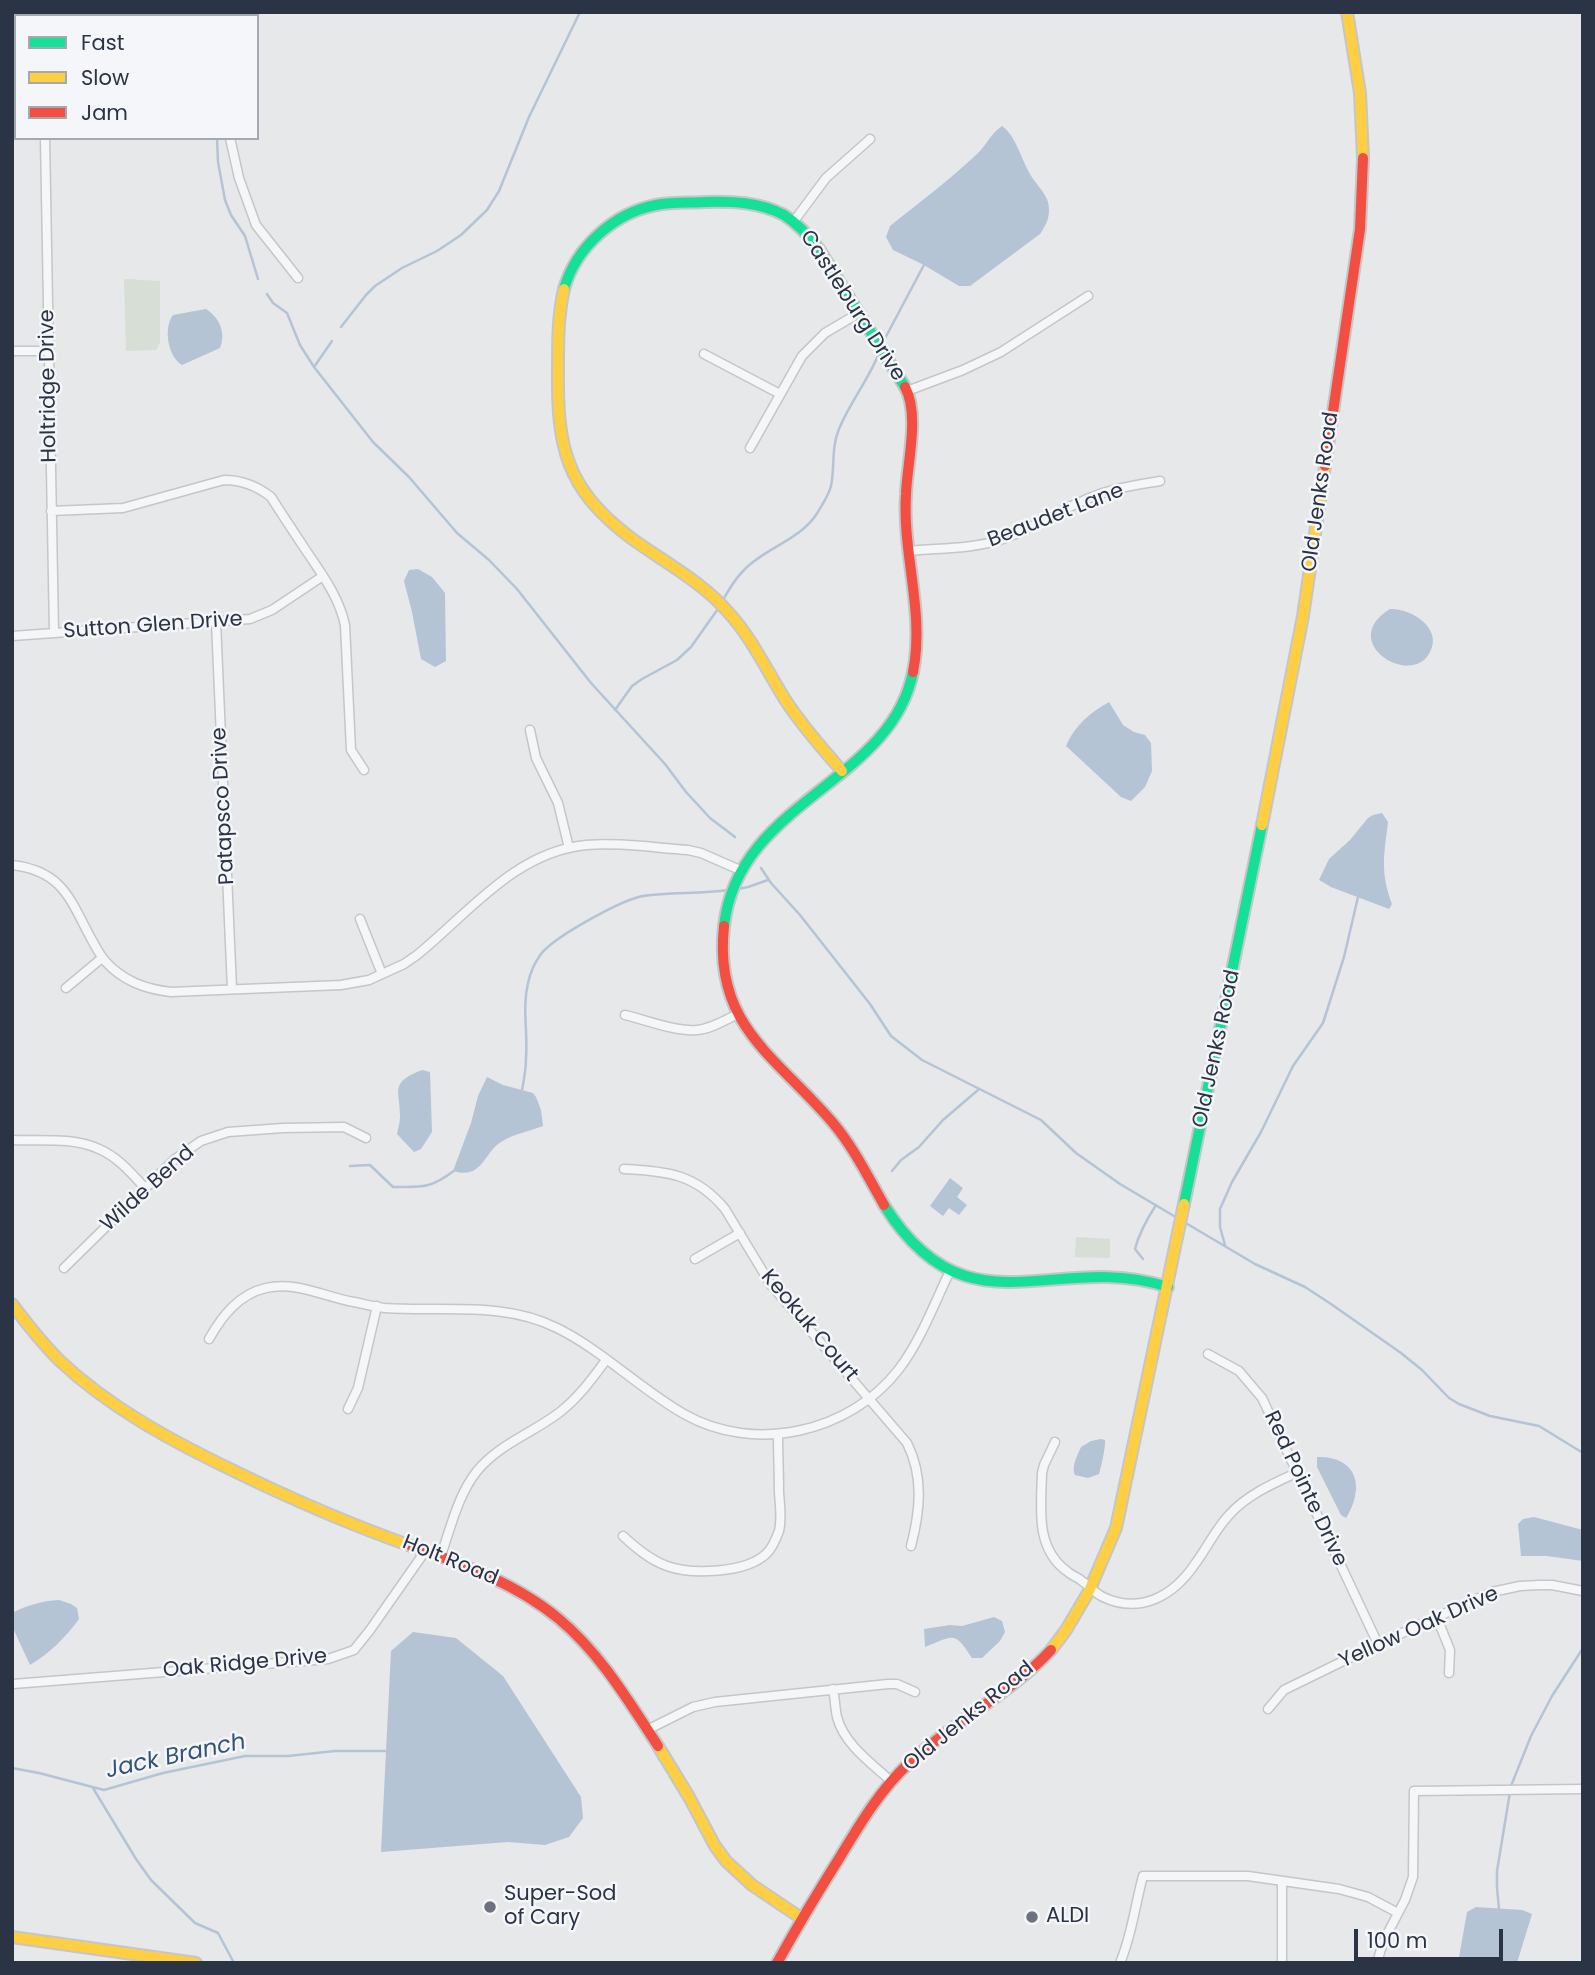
<!DOCTYPE html>
<style>
body{margin:0}
#map{position:relative;width:1595px;height:1975px;overflow:hidden;background:#e6e8ea;font-family:Poppins,sans-serif}
canvas{display:block}
.frame{position:absolute;inset:0;border:14px solid #2b3445;pointer-events:none}
.legend{position:absolute;left:14px;top:14px;width:245px;height:126px;box-sizing:border-box;background:#f4f6f9;border:2px solid #a4a8b1;margin:0;padding:9px 12px;list-style:none;font-size:21px;color:#2b3445}
.legend li{display:flex;align-items:center;gap:14px;height:35px}
.legend b{width:35px;border:2px solid #a4a8b1}
.scale{position:absolute;left:1354px;top:1929px;width:149px;height:32px;box-sizing:border-box;border:4px solid #2b3445;border-top:0;padding-left:9px;font-size:21px;line-height:24px;white-space:nowrap;color:#2b3445;-webkit-text-stroke:5px #f4f6f9;paint-order:stroke}
</style>
<div id="map">
<canvas width="1595" height="1975"></canvas>
<div class="frame"></div>
<ul class="legend">
<li><b style="height:9px;background:#16e098"></b>Fast</li>
<li><b style="height:9px;background:#ffcf43"></b>Slow</li>
<li><b style="height:9px;background:#f24e42"></b>Jam</li>
</ul>
<div class="scale">100 m</div>
</div>
<script>
const ctx = document.querySelector('canvas').getContext('2d');
ctx.lineJoin = 'round';
function paint(path, color) { ctx.fillStyle = color; ctx.fill(path, 'evenodd'); }
function trace(path, color, width, dash) { ctx.strokeStyle = color; ctx.lineWidth = width; ctx.lineCap = dash ? 'butt' : 'round'; ctx.setLineDash(dash || []); ctx.stroke(path); }
function write(font, color, halo, rows, align = 'center') {
  ctx.font = font + ' Poppins,sans-serif'; ctx.lineWidth = 5; ctx.setLineDash([]); ctx.textBaseline = 'middle'; ctx.strokeStyle = halo; ctx.fillStyle = color; for (const [text, x, y, turn = 0] of rows) {
    ctx.save(); ctx.translate(x, y); ctx.rotate((+turn || 0) * Math.PI / 180); ctx.textAlign = isNaN(turn) ? turn : align; if (halo) ctx.strokeText(text, 0, 0); ctx.fillText(text, 0, 0); ctx.restore();
  }
}
const green = new Path2D(`
 M124,279l36,2v62l-4,7 -30,1z
 M1076,1237l34,2v19l-35,-1z`);
const water = new Path2D(`
 M1002,126c14,10 19,33 28,48 5,9 15,18 18,28 3,13 -1,22 -8,32l-70,52h-11l-35,-21 -31,-15 -7,-13 4,-11c29,-23 59,-46 86,-71 10,-9 15,-22 26,-29z
 M206,309c14,9 20,24 14,39l-38,17c-14,-8 -19,-37 -9,-50z
 M418,569l14,8 13,16 1,68 -11,6 -14,-8 -9,-47 -8,-31 5,-11z
 M1390,609c21,-1 53,19 40,43 -18,37 -94,-10 -40,-43z
 M1109,702l14,23 11,7 11,3 6,8 1,28 -7,16 -14,14 -10,-4 -55,-51c8,-20 25,-34 43,-44z
 M1382,813l6,9c-4,33 -8,50 4,82l-3,5 -58,-22 -12,-7 10,-21 21,-19 18,-22 5,-3z
 M422,1070l8,2 2,60 -11,17 -7,3 -17,-18c1,-6 3,-11 3,-18 0,-27 -11,-33 22,-46z
 M487,1077l16,8 30,8 3,4 5,13 2,16c-13,5 -30,8 -42,16 -17,10 -18,38 -48,29l18,-48 7,-27z
 M950,1178l13,10 -6,9 10,8 -8,10 -10,-7 -6,8 -13,-10z
 M1101,1439l4,1c1,5 -4,28 -6,34l-11,4 -13,-3c-4,-8 2,-19 6,-28l10,-6z
 M1317,1457c41,-1 48,31 29,61l-5,-3 -24,-48z
 M1534,1517l49,13v31l-36,-5h-26l-3,-32 5,-5z
 M59,1600l12,4 6,4 2,11c-13,18 -30,35 -49,46l-18,-39v-13c15,-8 30,-12 47,-13z
 M994,1617l8,4 3,11 -5,9 -18,17h-10c-18,-27 -17,-23 -47,-11l-1,-18 26,-4 12,1z
 M413,1632l43,6 47,38 78,121 2,21 -14,19 -24,8 -37,-3 -127,10 10,-201z
 M1476,1907l46,3 10,4 -15,49h-59l9,-51z`);
const stream = new Path2D(`
 M177,12l4,4
 M217,138l1,24 7,38 6,15 14,21 13,43
 M267,294l6,9 14,10 13,32 14,22 59,75 36,35 48,56 32,27 28,29 74,94 74,81 21,28 24,26 25,19
 M341,327l25,-32 9,-9 27,-18 35,-17 24,-16 26,-25 12,-19 30,-74 51,-105
 M882,344l43,-81
 M314,367l18,-26
 M723,600c6,-11 12,-21 21,-30 21,-22 54,-29 72,-55 5,-8 13,-20 15,-29 4,-19 0,-38 8,-57 11,-27 30,-50 40,-76
 M615,710l17,-24 10,-7 35,-19 14,-13 29,-41
 M761,868l10,15 29,32 70,89 21,32 31,24 119,60 35,33 44,31 59,35
 M738,889l10,-2 20,-7
 M520,1093l2,-3c2,-10 4,-21 4,-32 2,-25 -4,-50 2,-75 2,-9 7,-21 13,-29 13,-17 80,-54 102,-58 28,-4 57,-2 85,-6
 M350,1166l20,-1 23,22c30,0 37,2 62,-17
 M892,1171l9,-11 18,-13 24,-27 35,-30
 M1184,1222l71,42 50,23 26,17 70,49 21,17 27,28 10,6 31,12 49,10 44,27
 M1225,1245l-5,-18v-18l12,-27 29,-50 32,-66 30,-43 21,-66 14,-60
 M1143,1259l-8,-10c4,-16 12,-30 21,-44
 M12,1768l27,5 65,17 59,-17 82,-17h43l47,-5h51
 M93,1788l43,71 15,21 44,43 23,10 16,30
 M1499,1909l-2,-21v-17l14,-85 20,-50 21,-40 31,-48`);
const street = new Path2D(`
 M227,16v-4
 M45,138l9,495
 M230,138l9,40 17,47 42,53
 M794,221l32,-43 44,-39
 M12,351h37
 M704,354l76,40
 M907,391l56,-21 38,-18 87,-56
 M750,448l52,-92 23,-23 34,-20
 M51,511l72,-3 101,-28c18,0 33,6 47,17 12,19 24,37 36,55 16,24 32,45 38,73l6,125 13,20
 M909,551c30,-3 62,-2 91,-11 32,-10 60,-31 92,-43 22,-9 45,-12 68,-16
 M216,622l16,367
 M12,636l238,-17 22,-9 51,-34
 M530,730l6,28 22,45 11,45
 M12,865c53,6 59,38 81,77 4,7 7,13 12,19 18,20 40,28 66,31l170,-7 28,-5 13,-6 22,-10 13,-9c52,-42 98,-103 169,-110 33,-3 69,3 102,5l13,3 39,17
 M360,919l22,55
 M66,988l36,-30
 M625,1015c21,5 51,17 72,15 14,-1 28,-10 41,-16
 M12,1140c28,1 61,-3 87,9 19,8 33,25 46,39
 M624,1169c43,2 72,5 101,40l46,76 136,158c17,34 13,68 4,103
 M695,1259l45,-26
 M64,1268l111,-109 26,-18 27,-9 55,-4 61,-1 22,11
 M209,1339c13,-23 30,-45 57,-51 30,-7 59,9 88,14 10,2 21,5 31,6 58,4 119,-7 172,20 45,22 83,61 127,86 70,40 166,19 215,-45 22,-29 35,-65 51,-98
 M1208,1354l31,17 23,27 116,246
 M348,1409l10,-21 19,-82
 M1055,1442l-11,23 -2,8c-1,36 -7,76 26,99 4,4 10,5 14,9 7,5 13,12 21,16 38,18 71,-2 92,-33 12,-16 20,-34 34,-49 18,-20 43,-31 67,-42
 M623,1536c13,12 27,24 44,30 25,9 79,7 99,-12 6,-5 10,-15 13,-23 3,-12 1,-26 0,-38 0,-20 -1,-39 -1,-59
 M441,1555c10,-28 17,-60 36,-84 22,-27 56,-38 83,-59 19,-15 32,-33 46,-52
 M1437,1618l13,32 -1,23
 M13,1684l315,-25 26,-9 16,-20 56,-80
 M833,1689c2,9 2,19 4,28 7,27 34,46 54,64
 M1268,1709l16,-19 94,-46 114,-52 28,-6 19,-1h13l31,6
 M647,1730l46,-23 22,-5 173,-18h9l18,8
 M1282,1882v81
 M1120,1963c12,-28 15,-58 23,-87h105l91,13 29,8 30,16
 M1377,1963l6,-21 22,-42 8,-23 1,-86 169,-2`);
const fast = new Path2D(`
 M564,289c12,-42 50,-76 92,-84 16,-3 33,-2 49,-3 26,-1 55,0 79,13 14,9 25,21 35,34l86,138
 M724,926c14,-126 167,-142 189,-254
 M1184,1204l78,-379
 M884,1205c83,133 170,45 284,82`);
const slow = new Path2D(`
 M1347,12l13,81 3,65
 M564,289c-6,26 -6,52 -6,79 -1,79 7,120 73,170 33,24 70,43 97,74 24,26 39,59 58,89 16,25 36,47 56,70
 M1262,825l41,-209 22,-150
 M12,1304c15,20 30,39 48,57 49,46 110,79 170,108 59,29 119,55 181,77
 M1051,1650l15,-20 23,-39 27,-63 68,-324
 M658,1746l31,51 26,49 11,15 26,24 49,33
 M12,1937l184,26`);
const jam = new Path2D(`
 M905,387c15,28 2,76 1,107 -4,59 19,119 7,178
 M1325,466l35,-237 3,-71
 M724,926c-11,100 53,131 109,197 21,25 35,54 51,82
 M411,1546c52,18 106,38 148,73 42,35 70,83 99,127
 M777,1963c20,-36 41,-71 63,-106 20,-33 40,-67 69,-94 45,-42 100,-68 142,-113`);
const markers = [
 [490,1907,7,"#6c737f"],
 [1032,1917,7,"#6c737f"]
];
const streetNames = [
 ["Castleburg Drive",852,306,57],
 ["Holtridge Drive",49,386,-91],
 ["Old Jenks Road",1321,492,-82],
 ["Beaudet Lane",1056,516,-21],
 ["Sutton Glen Drive",153,626,-4],
 ["Patapsco Drive",224,806,-93],
 ["Old Jenks Road",1217,1049,-78],
 ["Wilde Bend",148,1189,-42],
 ["Keokuk Court",809,1326,50],
 ["Red Pointe Drive",1305,1489,65],
 ["Holt Road",450,1561,22],
 ["Yellow Oak Drive",1419,1628,-24],
 ["Oak Ridge Drive",245,1664,-5],
 ["Old Jenks Road",969,1717,-39]
];
const poiNames = [
 ["Super-Sod",504,1895],
 ["of Cary",504,1919],
 ["ALDI",1046,1917]
];
const waterNames = [
 ["Jack Branch",176,1757,-12]
];
paint(green, '#d6ded6');
paint(water, '#b4c4d5');
trace(stream, '#b4c4d5', 2.5);
trace(street, '#c4c6c8', 11);
trace(fast, '#c4c6c8', 14);
trace(slow, '#c4c6c8', 14);
trace(jam, '#c4c6c8', 14);
trace(street, '#f5f6f7', 8);
trace(fast, '#16e098', 10);
trace(slow, '#ffcf43', 10);
trace(jam, '#f24e42', 10);
for (const [x, y, r, color] of markers) { const dot = new Path2D(); dot.arc(x, y, r, 0, 2 * Math.PI); ctx.fillStyle = color; ctx.fill(dot); trace(dot, '#f4f6f9', 2.5); }
write('21px', '#2b3445', '#f4f6f9', streetNames);
write('21px', '#2b3445', '#f4f6f9', poiNames, 'left');
write('italic 23px', '#34527a', '#f4f6f9', waterNames);
</script>
